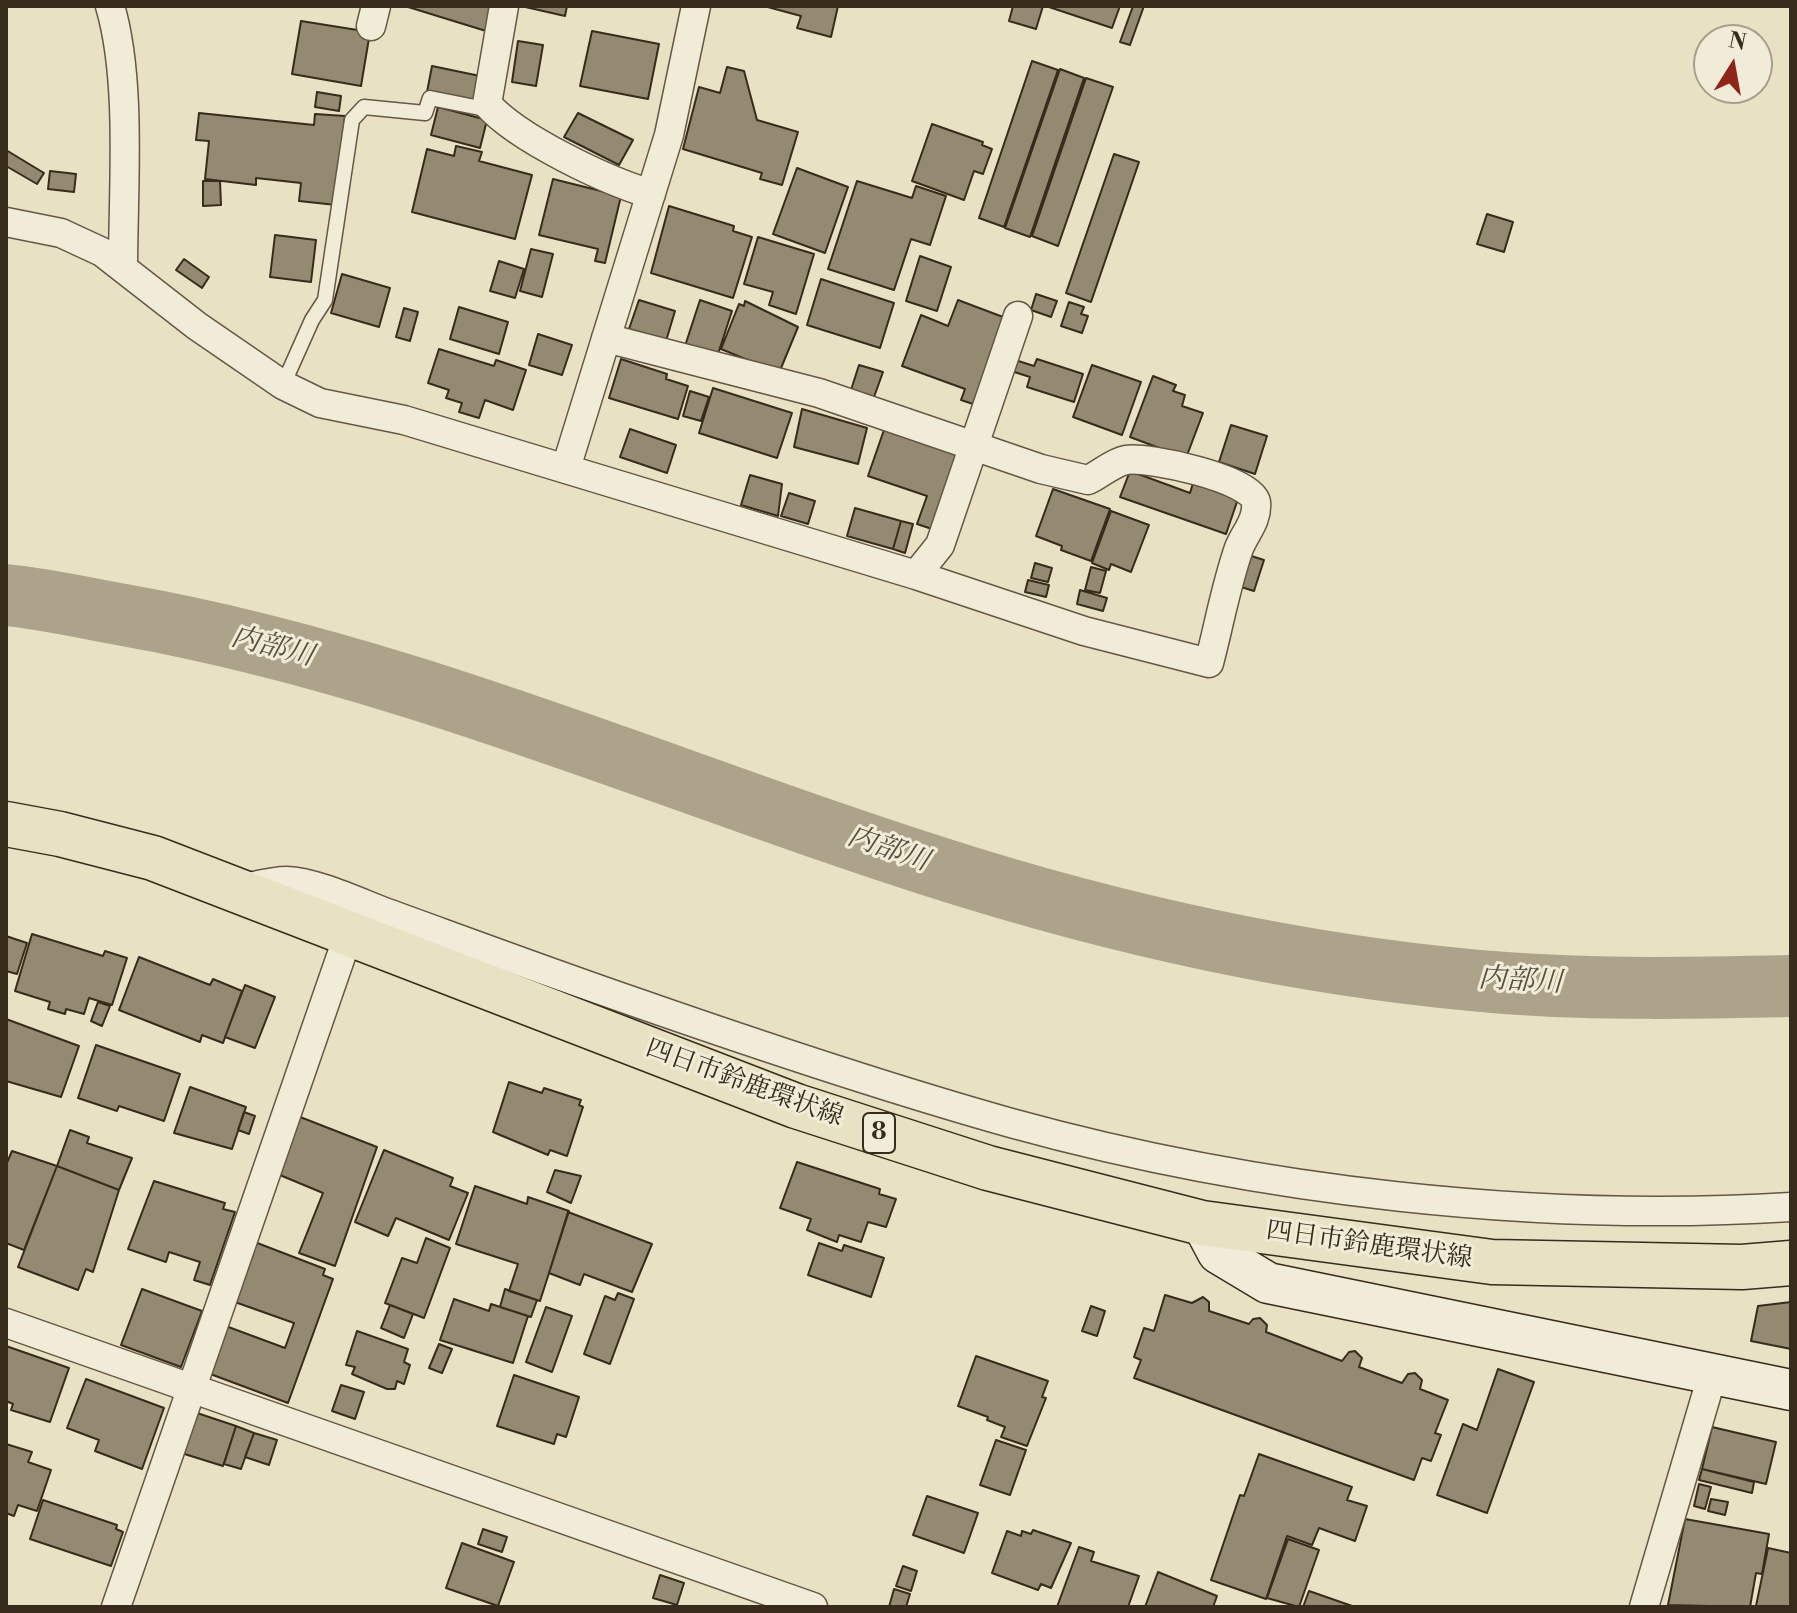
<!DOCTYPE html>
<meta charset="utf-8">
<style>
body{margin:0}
#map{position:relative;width:1797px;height:1613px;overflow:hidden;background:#e9e1c3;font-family:"Libre Bodoni",serif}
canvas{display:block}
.frame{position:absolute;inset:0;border:8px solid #372b1b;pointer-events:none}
.north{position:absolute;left:1693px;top:24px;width:80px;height:80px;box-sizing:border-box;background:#f1ecd8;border:2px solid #a79f8c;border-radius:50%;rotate:11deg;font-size:22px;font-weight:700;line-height:32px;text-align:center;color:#372b1b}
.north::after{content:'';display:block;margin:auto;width:28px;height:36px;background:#8f2418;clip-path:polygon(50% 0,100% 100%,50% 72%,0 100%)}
</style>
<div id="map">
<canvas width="1797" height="1613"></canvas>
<div class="frame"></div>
<div class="north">N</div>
</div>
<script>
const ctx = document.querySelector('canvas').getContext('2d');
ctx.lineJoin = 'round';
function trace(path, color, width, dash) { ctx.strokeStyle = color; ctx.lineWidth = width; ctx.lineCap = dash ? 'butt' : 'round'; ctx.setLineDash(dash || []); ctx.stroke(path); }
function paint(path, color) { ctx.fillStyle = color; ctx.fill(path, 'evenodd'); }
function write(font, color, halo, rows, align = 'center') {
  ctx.font = font + ' "Libre Bodoni","Noto Serif JP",serif'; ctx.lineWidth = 6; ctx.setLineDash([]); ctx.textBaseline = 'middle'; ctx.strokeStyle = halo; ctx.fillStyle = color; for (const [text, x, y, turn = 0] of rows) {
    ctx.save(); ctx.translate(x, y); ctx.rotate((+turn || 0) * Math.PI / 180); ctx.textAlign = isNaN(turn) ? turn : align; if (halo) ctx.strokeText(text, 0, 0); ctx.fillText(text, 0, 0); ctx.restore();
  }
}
const river = new Path2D(`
 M6,595c40,4 79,13 118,20 293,52 565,176 847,263 173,53 352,91 534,105 95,7 191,5 286,3`);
const building = new Path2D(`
 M405,6h88l-7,25z
 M521,6h46l-2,10z
 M764,6h74l-7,31 -34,-9 4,-12z
 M1013,6h30l-7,23 -27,-8z
 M1046,6h74l-8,22z
 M1133,6h11l-14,39 -10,-3z
 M301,21l69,11 -9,54 -69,-12z
 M592,31l67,13 -11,55 -68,-13z
 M518,41l25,4 -7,41 -24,-4z
 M1032,61l26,9 -54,157 -25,-9z
 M432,66l48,10 -5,26 -48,-10z
 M727,67l17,4 13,49 41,12 -16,53 -22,-6 2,-6 -79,-24 16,-62 21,6z
 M1060,69l24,9 -54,159 -25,-9z
 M1086,78l27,9 -55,159 -26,-10z
 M317,92l24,4 -2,15 -24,-4z
 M438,107l49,13 -7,28 -49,-13z
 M199,113l115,12 1,-11 30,2 -9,89 -37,-4 2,-18 -45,-5v7l-51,-6 4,-38 -13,-1z
 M578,113l55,27 -14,25 -55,-28z
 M932,124l51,18 -1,3 10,4 -9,25 -9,-3 -10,29 -52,-19z
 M456,146l26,6 -3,9 53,14 -17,64 -103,-27 15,-63 27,7z
 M6,150l38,23 -7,11 -31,-18z
 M1114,154l25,8 -48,140 -25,-9z
 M797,168l51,19 -23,66 -52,-19z
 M50,171l26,3 -2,18 -26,-3z
 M553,179l68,17 -16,67 -10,-2 3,-12 -59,-14z
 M203,181h17l1,24 -18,1z
 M857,181l55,17 4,-12 30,10 -16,49 -19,-6 -17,51 -66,-21z
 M669,206l65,20 -1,5 19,6 -19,61 -82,-25z
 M1487,214l26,8 -9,30 -27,-8z
 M275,235l41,5 -5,42 -41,-5z
 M758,237l56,17 -18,60 -27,-9 4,-13 -29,-8z
 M531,249l22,5 -11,43 -22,-6z
 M920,256l31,11 -14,44 -31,-10z
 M184,259l25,18 -7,11 -26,-18z
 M499,261l25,8 -9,29 -25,-7z
 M342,274l48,14 -11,39 -48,-14z
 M821,279l73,24 -14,45 -73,-23z
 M1036,294l21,7 -6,16 -20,-7z
 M639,300l36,11 -9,30 -37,-12z
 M700,300l32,11 -15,46 -32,-11z
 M958,300l53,20 -27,77 -8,-2 -3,9 -12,-4 4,-11 -63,-23 19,-51 27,11z
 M745,301l53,26 -19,46 -58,-24 18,-45 5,2z
 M1069,302l15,5 -3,7 7,2 -6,17 -21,-7z
 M459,307l49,15 -9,32 -49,-15z
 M404,308l14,4 -8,29 -14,-4z
 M538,334l34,11 -10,30 -33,-10z
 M439,349l55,17 2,-6 30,10 -13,40 -28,-10 -6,18 -20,-6 3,-9 -16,-5 3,-8 -21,-7z
 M621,359l46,15 -1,5 22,7 -10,33 -69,-21z
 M1012,359l22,7 3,-7 46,15 -9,28 -47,-15 3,-10 -22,-7z
 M859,365l24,7 -9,25 -23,-7z
 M1092,365l49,17 -19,53 -49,-18z
 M1153,376l23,9 -3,6 12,4 -3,11 21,7 -17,45 -56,-21z
 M713,388l79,25 -15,45 -78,-25z
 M690,391l19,6 -8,24 -18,-5z
 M802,409l65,19 -9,36 -64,-17z
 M1231,425l36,11 -12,38 -36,-12z
 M885,427l79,26 -26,78 -21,-7 10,-28 -59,-20z
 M630,429l46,16 -9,28 -47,-16z
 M1130,471l60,22 3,-10 45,16 -12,35 -106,-37z
 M750,475l32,9 -4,32 -37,-11z
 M1053,489l57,20 -19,52 -30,-11 1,-4 -26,-10z
 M789,493l26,8 -7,23 -27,-8z
 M855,508l46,13 -8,28 -46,-13z
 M1111,511l38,14 -18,47 -20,-8 -2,6 -17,-7z
 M901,521l12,3 -8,29 -12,-4z
 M1248,555l16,5 -10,31 -16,-5z
 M1035,563l17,5 -4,14 -17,-4z
 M1091,567l15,4 -6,22 -15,-3z
 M1028,580l21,5 -3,12 -21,-5z
 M1080,590l27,8 -4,13 -26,-7z
 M32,934l71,22 2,-5 22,7 -15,47 -23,-7 -5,16 -18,-5 -1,5 -17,-5 2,-7 -35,-11z
 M6,936l21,7 -10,31 -11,-3z
 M139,957l71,28 3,-6 29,12 -19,52 -21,-8 -2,7 -81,-32z
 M245,985l30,12 -20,51 -30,-11z
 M98,1002l12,4 -8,20 -11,-5z
 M6,1019l73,27 -18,51 -55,-16z
 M96,1045l84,29 -16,47 -45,-15 -2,5 -39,-13z
 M509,1082l33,11 2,-5 37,12 -2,5 4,2 -16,49 -17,-6 -2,5 -55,-23z
 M190,1087l56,20 -14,42 -58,-16z
 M244,1112l11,4 -6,18 -11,-4z
 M295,1115l82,32 -42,119 -36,-13 24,-60 -48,-20z
 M70,1130l19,7 -2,6 45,15 -13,32 -62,-24z
 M384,1150l69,28 -3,8 18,7 -19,47 -53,-22 -8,18 -33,-14z
 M12,1151l45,15 -33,84 -18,-7v-78z
 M797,1162l83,27 -1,5 17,5 -10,28 -18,-5 -7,20 -22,-7 -2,7 -30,-12 4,-11 -31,-11z
 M57,1166l62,24 -26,82 -7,-3 -8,21 -60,-23z
 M555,1170l26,6 -10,27 -24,-11z
 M154,1181l71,22 -2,6 12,3 -25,73 -16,-5 6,-18 -31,-10 -3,10 -38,-13z
 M475,1186l52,18 1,-7 41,14 -29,90 -31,-10 9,-27 -62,-20z
 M568,1212l84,32 -20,48 -48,-18 -4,11 -31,-12z
 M426,1238l24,10 -26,70 -39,-15 17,-45 15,5z
 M252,1241l73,28 -2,6 10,4 -45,124 -83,-31 18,-47 62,23 9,-25 -62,-22z
 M819,1243l23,8 2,-6 40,13 -13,39 -63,-22z
 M142,1289l60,22 -21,56 -60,-22z
 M505,1289l32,11 -6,17 -31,-10z
 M618,1293l16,6 -24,65 -26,-10 21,-58 10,4z
 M1165,1295l27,8 11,-6 6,5v9l40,13 4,-5 7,-1 7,7 -1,7 76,29 7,-9 6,-1 7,7 -3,9 43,16 6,-9 7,-1 7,7 -2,9 28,11 -13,33 6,2 -10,26 -9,-3 -8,22 -280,-102 7,-18 -7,-3 10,-29 10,3z
 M454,1299l35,12 2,-7 37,12 -15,47 -73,-23z
 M1791,1302v47l-40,-8 7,-35z
 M390,1305l23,9 -9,24 -23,-10z
 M1091,1306l14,5 -8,25 -15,-5z
 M546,1307l26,9 -20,56 -26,-10z
 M357,1331l51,18 -4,13 6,3 -6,19 -7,-3 -2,8h-8l-35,-15 3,-7 -9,-2z
 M439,1344l13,5 -10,24 -13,-5z
 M6,1346l63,22 -19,54 -39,-12 2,-6 -7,-3z
 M976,1356l72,25 -6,16 4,1 -19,48 -26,-9 4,-10 -18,-7 1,-3 -30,-11z
 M1498,1369l36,13 -47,131 -50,-18 26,-71 14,6z
 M514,1375l65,22 -13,40 -9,-3 -3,10 -57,-18z
 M86,1379l78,29 -22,61 -47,-18 4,-11 -32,-12z
 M341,1385l23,7 -9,27 -23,-8z
 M191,1411l45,15 -13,40 -45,-14z
 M236,1426l18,7 -13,36 -17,-5z
 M1712,1427l64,15 -10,42 -64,-15z
 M254,1433l23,7 -8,25 -24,-8z
 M996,1440l30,10 -16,45 -30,-10z
 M6,1444l26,8 -4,10 23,8 -14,41 -19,-6 -4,11 -8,-3z
 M1259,1454l93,33 -5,13 20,6 -12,35 -36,-13 -7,17 -25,-9 -21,63 -55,-19 29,-85 4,1z
 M1702,1469l52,13 -2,11 -53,-13z
 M1699,1484l12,3 -6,22 -11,-3z
 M927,1496l51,17 -14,40 -51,-18z
 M1711,1499l17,3 -3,13 -17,-4z
 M43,1500l74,25 -1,4 7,3 -12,34 -81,-27z
 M1685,1519l84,15 -7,40 -6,-1 -6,34 -82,-2z
 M483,1529l24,8 -5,15 -24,-8z
 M1033,1530l38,13 -20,45 -10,-4 -3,6 -46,-17 15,-42 14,5 1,-5 9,3z
 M1288,1539l31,11 -20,57 -32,-9z
 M462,1543l52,19 -16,44 -52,-18z
 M1079,1547l15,5 -3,9 48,15 -11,31h-71z
 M1768,1548l23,5v54l-35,-1z
 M903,1566l14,5 -6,20 -15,-5z
 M1158,1572l59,24 -4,11h-68z
 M660,1575l24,8 -7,22 -24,-7z
 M894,1589l16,5 -4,13h-17z
 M1309,1591l46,16h-52z`);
const lane = new Path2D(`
 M283,385l29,-65 13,-20 27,-180 12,-13 61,6 5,-15 60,12`);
const street = new Path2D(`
 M110,6c22,74 13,184 13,262
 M504,6l-17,98c31,35 120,77 164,90
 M371,26l5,-20
 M6,222l55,11 41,19 95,74 86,59 37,18 84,17 512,155 168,56 125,32c10,-38 17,-78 30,-115 6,-15 19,-28 17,-46 -3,-23 -109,-46 -130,-42 -14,3 -25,14 -38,20l-47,-11 -222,-76 -213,-55
 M566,468l103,-333 27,-129
 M916,575l24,-30 78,-229
 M240,889c15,-3 32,-8 47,-8 29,1 73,22 100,32 80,29 161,59 242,87 126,44 254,87 382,123 246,68 526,100 780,84
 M6,1323l807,284
 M116,1607l232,-671
 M1644,1607l68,-231`);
const secondary = new Path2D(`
 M1202,1223l16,30 50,30 523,107`);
const primary = new Path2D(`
 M6,824l54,10 93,24 643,248 192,62 214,55 290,39 250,5 49,-4`);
const shields = [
 [879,1133,32]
];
const shieldNames = [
 ["8",879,1133]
];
const streetNames = [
 ["四日市鈴鹿環状線",744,1084,20],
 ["四日市鈴鹿環状線",1369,1246,8]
];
const waterNames = [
 ["内部川",272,648,14],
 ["内部川",888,850,19],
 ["内部川",1520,982,3]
];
trace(river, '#aca38a', 62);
paint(building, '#948a72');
trace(building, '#372b1b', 2);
trace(lane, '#645845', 17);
trace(street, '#645845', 31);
trace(secondary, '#372b1b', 43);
trace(primary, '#372b1b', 47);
trace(lane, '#f1ecd8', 14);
trace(street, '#f1ecd8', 28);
trace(secondary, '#f1ecd8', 40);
trace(primary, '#e9e1c3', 44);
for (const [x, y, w] of shields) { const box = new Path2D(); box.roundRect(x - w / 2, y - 20, w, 40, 6); ctx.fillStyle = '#f1ecd8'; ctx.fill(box); trace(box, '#372b1b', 2); }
write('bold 24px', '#372b1b', null, shieldNames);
write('26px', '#372b1b', '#f1ecd8', streetNames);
write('italic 28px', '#5a4f3c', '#f1ecd8', waterNames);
</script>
